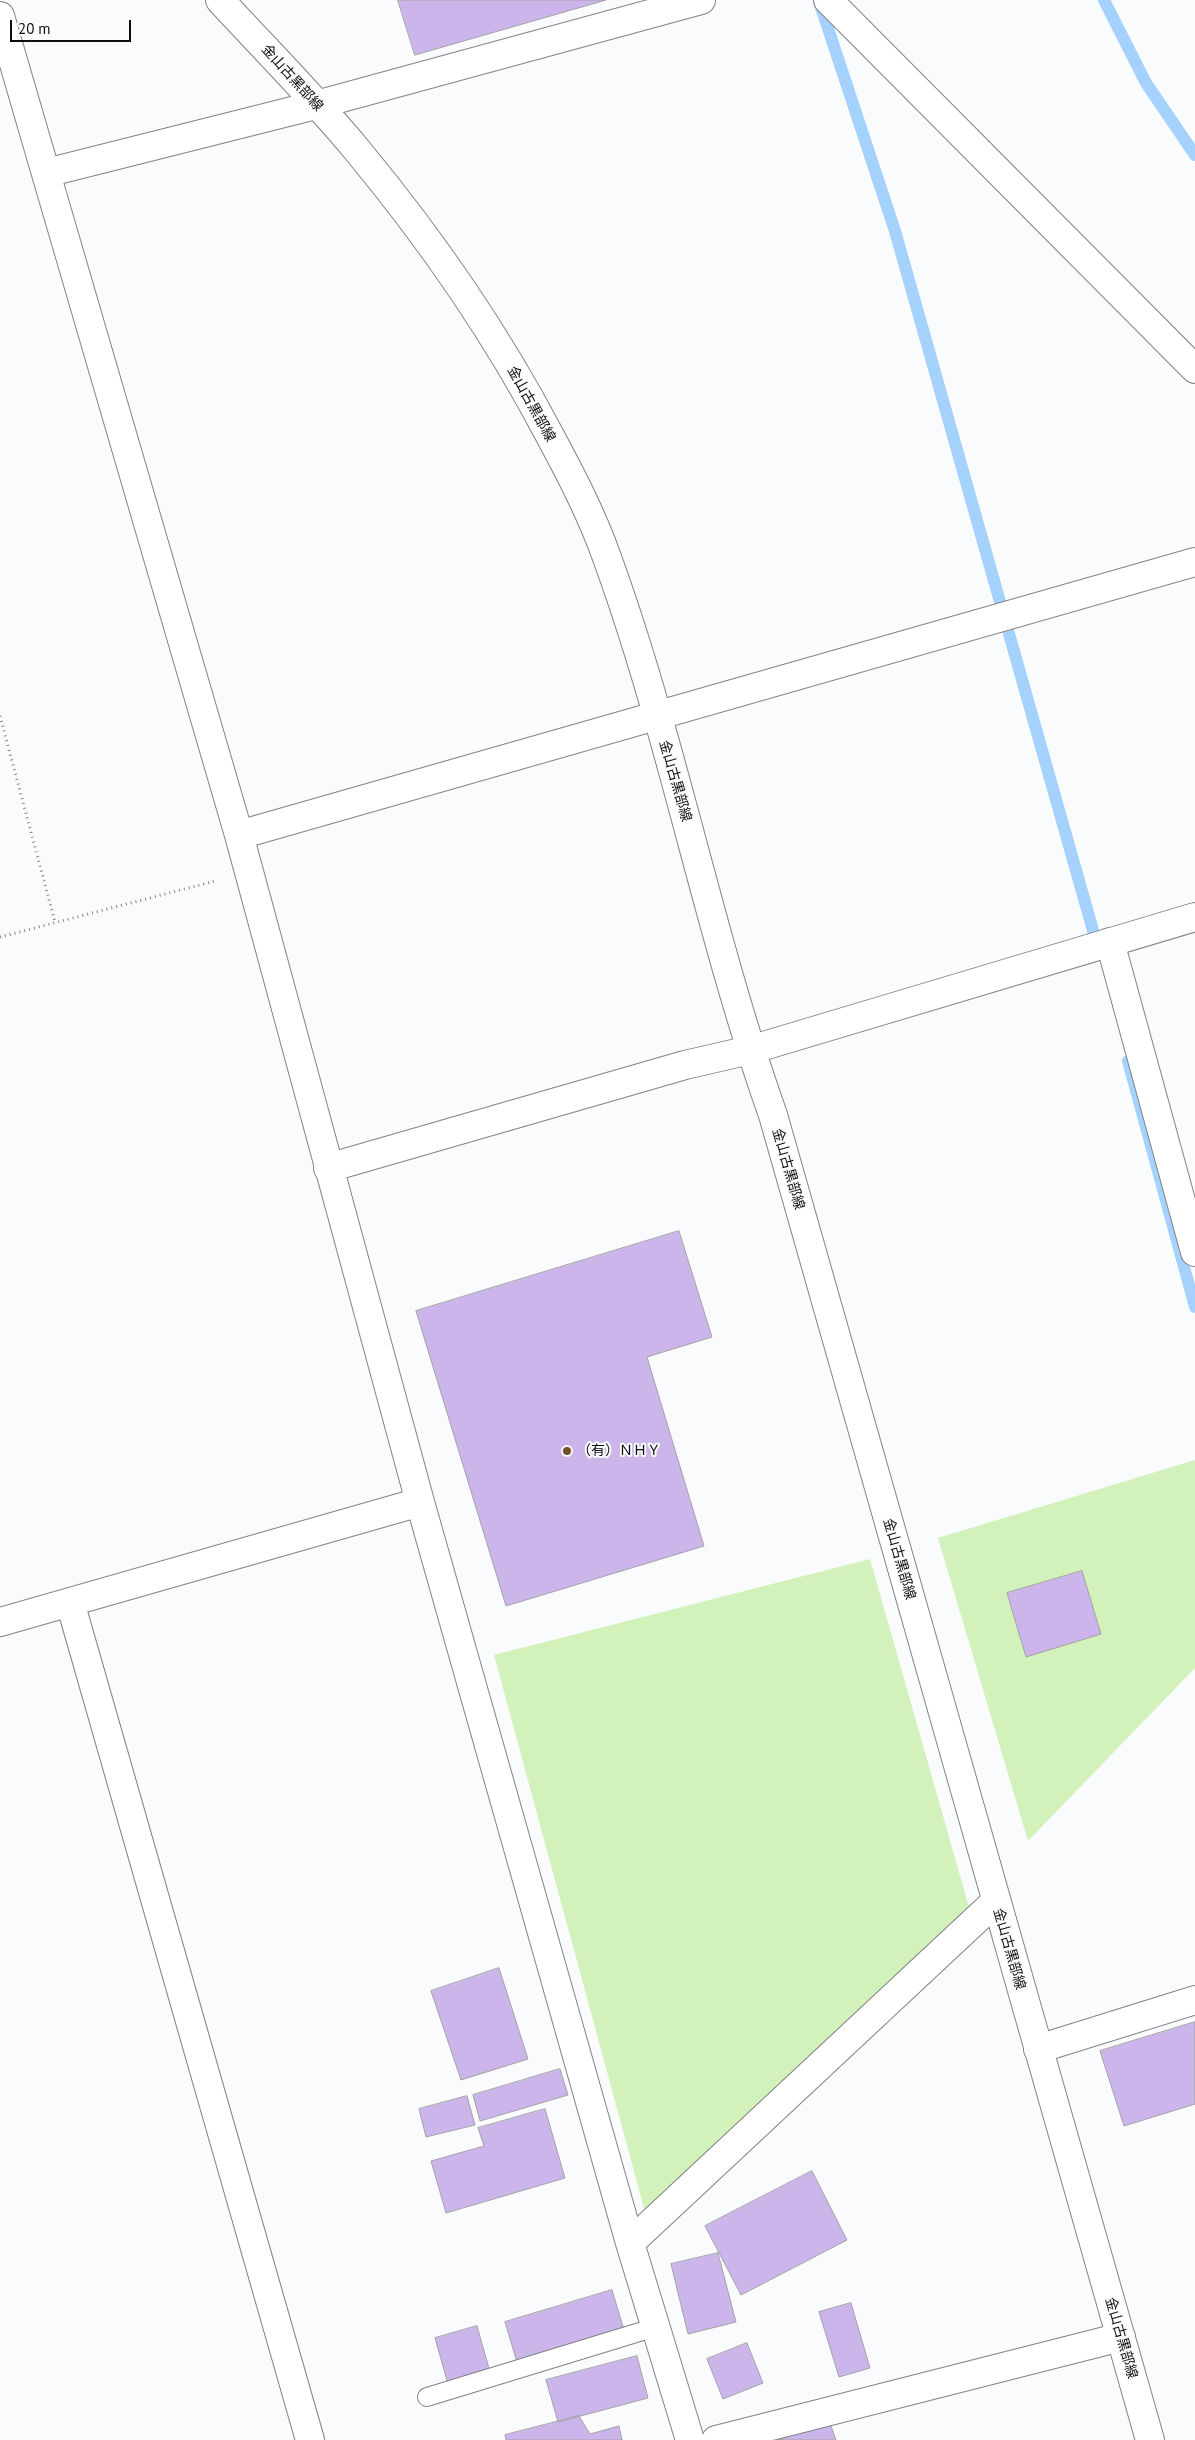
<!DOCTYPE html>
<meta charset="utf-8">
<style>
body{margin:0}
#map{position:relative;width:1195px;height:2440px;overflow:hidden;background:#f9fbfd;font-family:"PT Sans",sans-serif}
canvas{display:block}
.scale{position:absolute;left:10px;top:20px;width:121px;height:22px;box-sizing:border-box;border:2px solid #0c0d0e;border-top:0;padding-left:6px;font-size:15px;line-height:18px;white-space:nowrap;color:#0c0d0e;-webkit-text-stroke:4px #f9fbfd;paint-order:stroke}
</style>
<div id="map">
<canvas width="1195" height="2440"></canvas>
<div class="scale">20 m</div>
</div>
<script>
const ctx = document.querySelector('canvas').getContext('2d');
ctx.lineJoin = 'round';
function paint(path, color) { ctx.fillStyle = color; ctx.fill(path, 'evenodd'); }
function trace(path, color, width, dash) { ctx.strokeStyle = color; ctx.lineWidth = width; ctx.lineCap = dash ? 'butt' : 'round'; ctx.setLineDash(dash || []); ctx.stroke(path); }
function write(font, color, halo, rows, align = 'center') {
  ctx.font = font + ' "PT Sans","Noto Sans JP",sans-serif'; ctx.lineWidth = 4; ctx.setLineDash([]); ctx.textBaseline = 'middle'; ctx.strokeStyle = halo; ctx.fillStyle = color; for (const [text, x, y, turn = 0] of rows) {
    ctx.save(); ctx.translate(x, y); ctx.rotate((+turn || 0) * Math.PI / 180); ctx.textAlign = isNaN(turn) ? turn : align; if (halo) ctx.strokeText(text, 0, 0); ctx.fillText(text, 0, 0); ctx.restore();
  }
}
const green = new Path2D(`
 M1195,1460v208l-167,173 -90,-303z
 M870,1559l100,352 -325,301 -151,-557z`);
const stream = new Path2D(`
 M1104,0l42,83 49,72
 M819,1l76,230 203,717
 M1128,1061l67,246`);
const building = new Path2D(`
 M398,0h208l-191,55z
 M679,1231l33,106 -65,20 57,189 -198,60 -90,-295z
 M1082,1571l19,63 -75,23 -19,-64z
 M499,1968l29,91 -67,21 -30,-89z
 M1195,2022v82l-71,22 -24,-75z
 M560,2069l8,26 -88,26 -7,-26z
 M467,2096l8,29 -49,12 -7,-28z
 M545,2109l20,69 -119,35 -15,-52 53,-15 -6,-18z
 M812,2171l35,69 -106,55 -36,-69z
 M718,2253l18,69 -48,12 -17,-70z
 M612,2290l12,40 -107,32 -12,-40z
 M851,2303l19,65 -31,9 -20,-65z
 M477,2326l13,46 -42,12 -13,-46z
 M747,2343l16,40 -40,16 -16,-40z
 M637,2356l11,42 -90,24 -12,-42z
 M579,2416l11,18 29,-8 3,14h-116l-1,-5z
 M830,2423l6,17h-58z`);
const path = new Path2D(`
 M0,716l55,206
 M0,937l215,-56`);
const lane = new Path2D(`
 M427,2397l229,-70`);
const street = new Path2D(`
 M828,0l367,369
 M0,16l239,819 181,667 210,741 60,197
 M46,173l270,-68 385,-105
 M239,835l956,-273
 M1110,942l85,310
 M70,1602l240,838
 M0,1622l420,-120
 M1038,2049l157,-49
 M630,2243l365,-341
 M716,2440l405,-103`);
const secondary = new Path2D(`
 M220,0c46,50 94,98 137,150 73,88 139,183 192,284 21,39 42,79 57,121 67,183 102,377 167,560l377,1325
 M328,1168l357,-103 65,-15 445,-133`);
const markers = [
 [567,1451,5,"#705026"]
];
const streetNames = [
 ["金山古黒部線",292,78,48],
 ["金山古黒部線",531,404,61],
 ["金山古黒部線",675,781,74],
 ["金山古黒部線",788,1169,74],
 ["金山古黒部線",899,1559,74],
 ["金山古黒部線",1009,1949,74],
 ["金山古黒部線",1121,2338,74]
];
const poiNames = [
 ["（有）ＮＨＹ",577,1451]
];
paint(green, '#d2f1bb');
trace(stream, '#a5d1fd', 12);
paint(building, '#ccb5ea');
trace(building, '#a3a2a5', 1);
trace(lane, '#818284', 20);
trace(street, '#818284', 30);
trace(secondary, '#818284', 30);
trace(path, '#858789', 3, [1, 4]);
trace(lane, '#fff', 18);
trace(street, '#fff', 28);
trace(secondary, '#fff', 28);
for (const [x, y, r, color] of markers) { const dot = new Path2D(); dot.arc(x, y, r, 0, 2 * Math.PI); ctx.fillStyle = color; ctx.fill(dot); trace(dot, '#f9fbfd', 2); }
write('14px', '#0c0d0e', '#f9fbfd', streetNames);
write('14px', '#0c0d0e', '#f9fbfd', poiNames, 'left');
</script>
